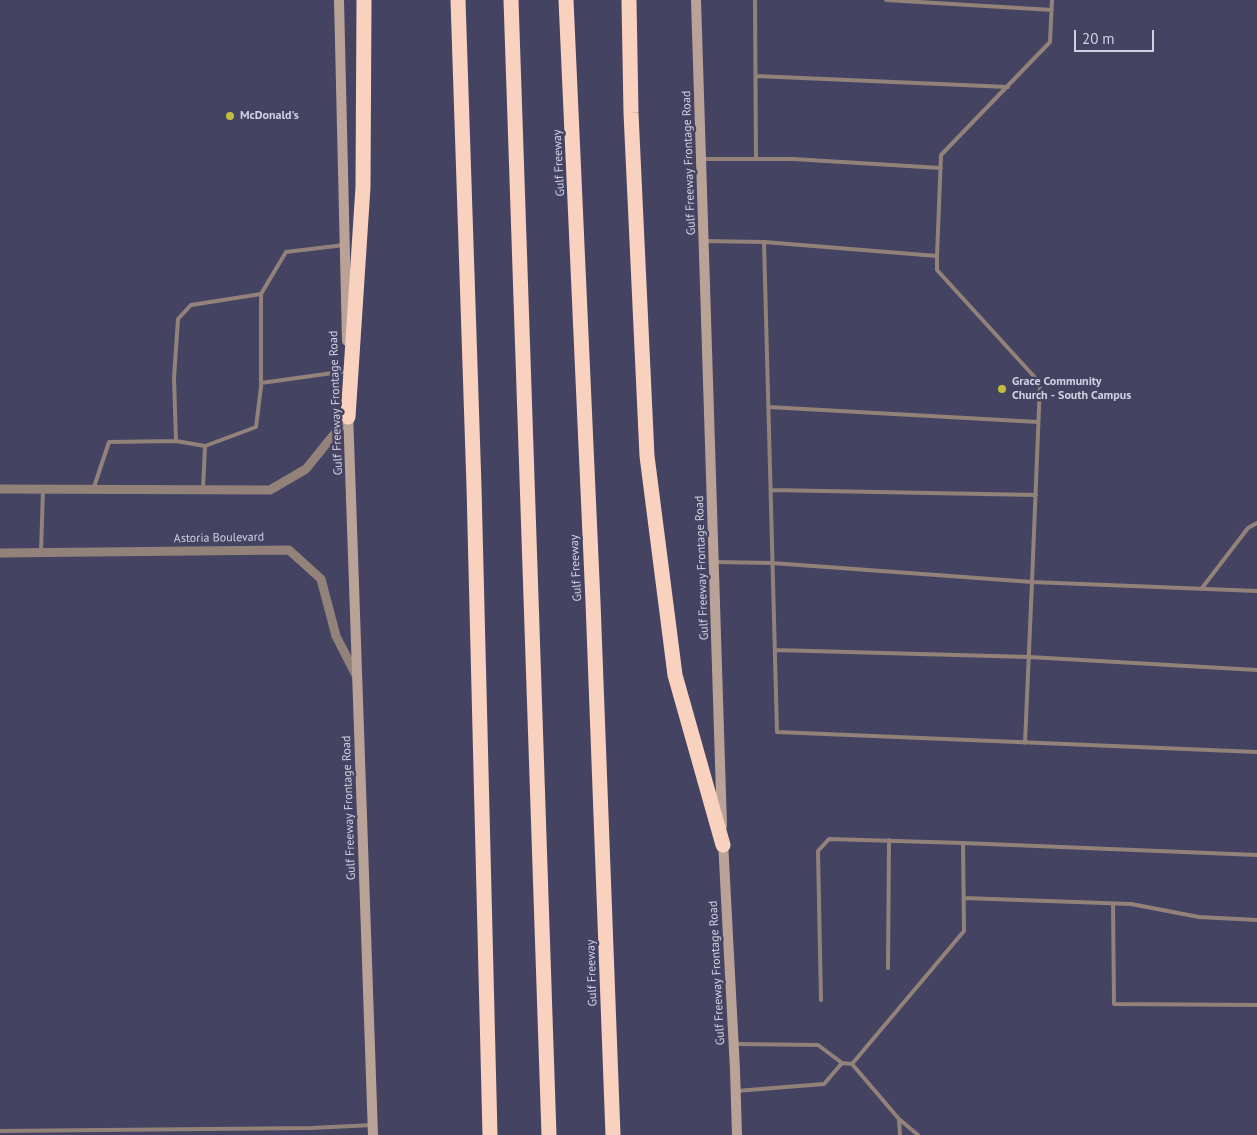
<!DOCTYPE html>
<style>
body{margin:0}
#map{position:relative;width:1257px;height:1135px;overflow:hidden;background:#444361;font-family:"PT Sans",sans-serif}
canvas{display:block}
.scale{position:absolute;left:1074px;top:30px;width:80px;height:22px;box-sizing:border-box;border:2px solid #d1d1e4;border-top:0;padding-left:6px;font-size:15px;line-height:18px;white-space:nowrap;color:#d1d1e4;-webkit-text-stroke:4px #444361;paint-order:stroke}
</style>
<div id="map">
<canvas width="1257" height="1135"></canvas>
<div class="scale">20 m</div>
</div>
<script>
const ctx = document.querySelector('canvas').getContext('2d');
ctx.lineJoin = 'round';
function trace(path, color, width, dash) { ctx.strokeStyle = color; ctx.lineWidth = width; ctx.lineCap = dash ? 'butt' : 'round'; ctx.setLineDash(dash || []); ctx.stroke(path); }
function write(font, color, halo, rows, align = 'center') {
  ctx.font = font + ' "PT Sans",sans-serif'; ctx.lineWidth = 5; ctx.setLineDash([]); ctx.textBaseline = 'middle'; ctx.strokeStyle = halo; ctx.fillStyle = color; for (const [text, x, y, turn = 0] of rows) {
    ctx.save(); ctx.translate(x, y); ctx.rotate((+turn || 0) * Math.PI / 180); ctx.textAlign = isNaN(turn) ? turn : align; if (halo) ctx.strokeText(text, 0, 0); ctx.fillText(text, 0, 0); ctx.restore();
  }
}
const service = new Path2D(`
 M755,0l1,159
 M886,0l166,10
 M1052,0l-2,42 -109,113 -4,101v14l103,113 -8,199 225,9
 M756,76l252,11
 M701,159h92l148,9
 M704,241l60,1
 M937,256l-173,-14 13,490 480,20
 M261,383l86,-12
 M768,407l270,15
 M176,441l-2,-63 4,-59 13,-14 70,-11
 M203,489l2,-43 51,-19 5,-40v-93l25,-42 58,-7
 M93,490l16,-48 67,-1 29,5
 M771,490l265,5
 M41,552l2,-63
 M714,562l58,1 260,19 -7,161
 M1202,588l46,-60 9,-5
 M775,650l254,7 228,13
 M964,898l167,6 68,13 58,3
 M1113,904l1,100 143,1
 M888,968l1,-128
 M821,1000l-3,-149 11,-12 134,4 294,12
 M736,1044l82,1 24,18 10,1
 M736,1091l88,-7 18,-21
 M899,1119l1,16
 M0,1131l311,-3 62,-3
 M918,1135l-19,-16 -47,-55 112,-133 -1,-88`);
const tertiary = new Path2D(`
 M0,489l270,1 36,-21 42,-52
 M0,553l289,-3 32,29 15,57 21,41`);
const secondary = new Path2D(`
 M339,0l8,341
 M696,0l26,826
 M348,411l25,724
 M723,841l12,229 2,65`);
const motorway = new Path2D(`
 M458,0l16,487 16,648
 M511,0l38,1135
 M566,0l27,602 20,533
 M629,0l2,113 16,343 28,219 48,170
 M348,417l15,-230 1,-187`);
const markers = [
 [230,116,5,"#c3bd3e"],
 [1002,389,5,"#c3bd3e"]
];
const poiNames = [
 ["McDonald's",240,116],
 ["Grace Community",1012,382],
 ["Church - South Campus",1012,396]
];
const streetNames = [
 ["Gulf Freeway",559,163,-93],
 ["Gulf Freeway Frontage Road",689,163,-92],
 ["Gulf Freeway Frontage Road",336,403,-92],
 ["Astoria Boulevard",219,538,-1],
 ["Gulf Freeway",576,568,-93],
 ["Gulf Freeway Frontage Road",702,568,-92],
 ["Gulf Freeway Frontage Road",349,808,-92],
 ["Gulf Freeway",592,973,-92],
 ["Gulf Freeway Frontage Road",717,973,-93]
];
trace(service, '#92827a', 4);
trace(tertiary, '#92827a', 9);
trace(secondary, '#bba297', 10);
trace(motorway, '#f8d1bf', 15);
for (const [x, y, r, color] of markers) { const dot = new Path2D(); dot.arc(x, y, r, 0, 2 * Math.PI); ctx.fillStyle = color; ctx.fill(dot); trace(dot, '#444361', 2); }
write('bold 12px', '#d1d1e4', '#444361', poiNames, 'left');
write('12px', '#d1d1e4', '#444361', streetNames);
</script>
